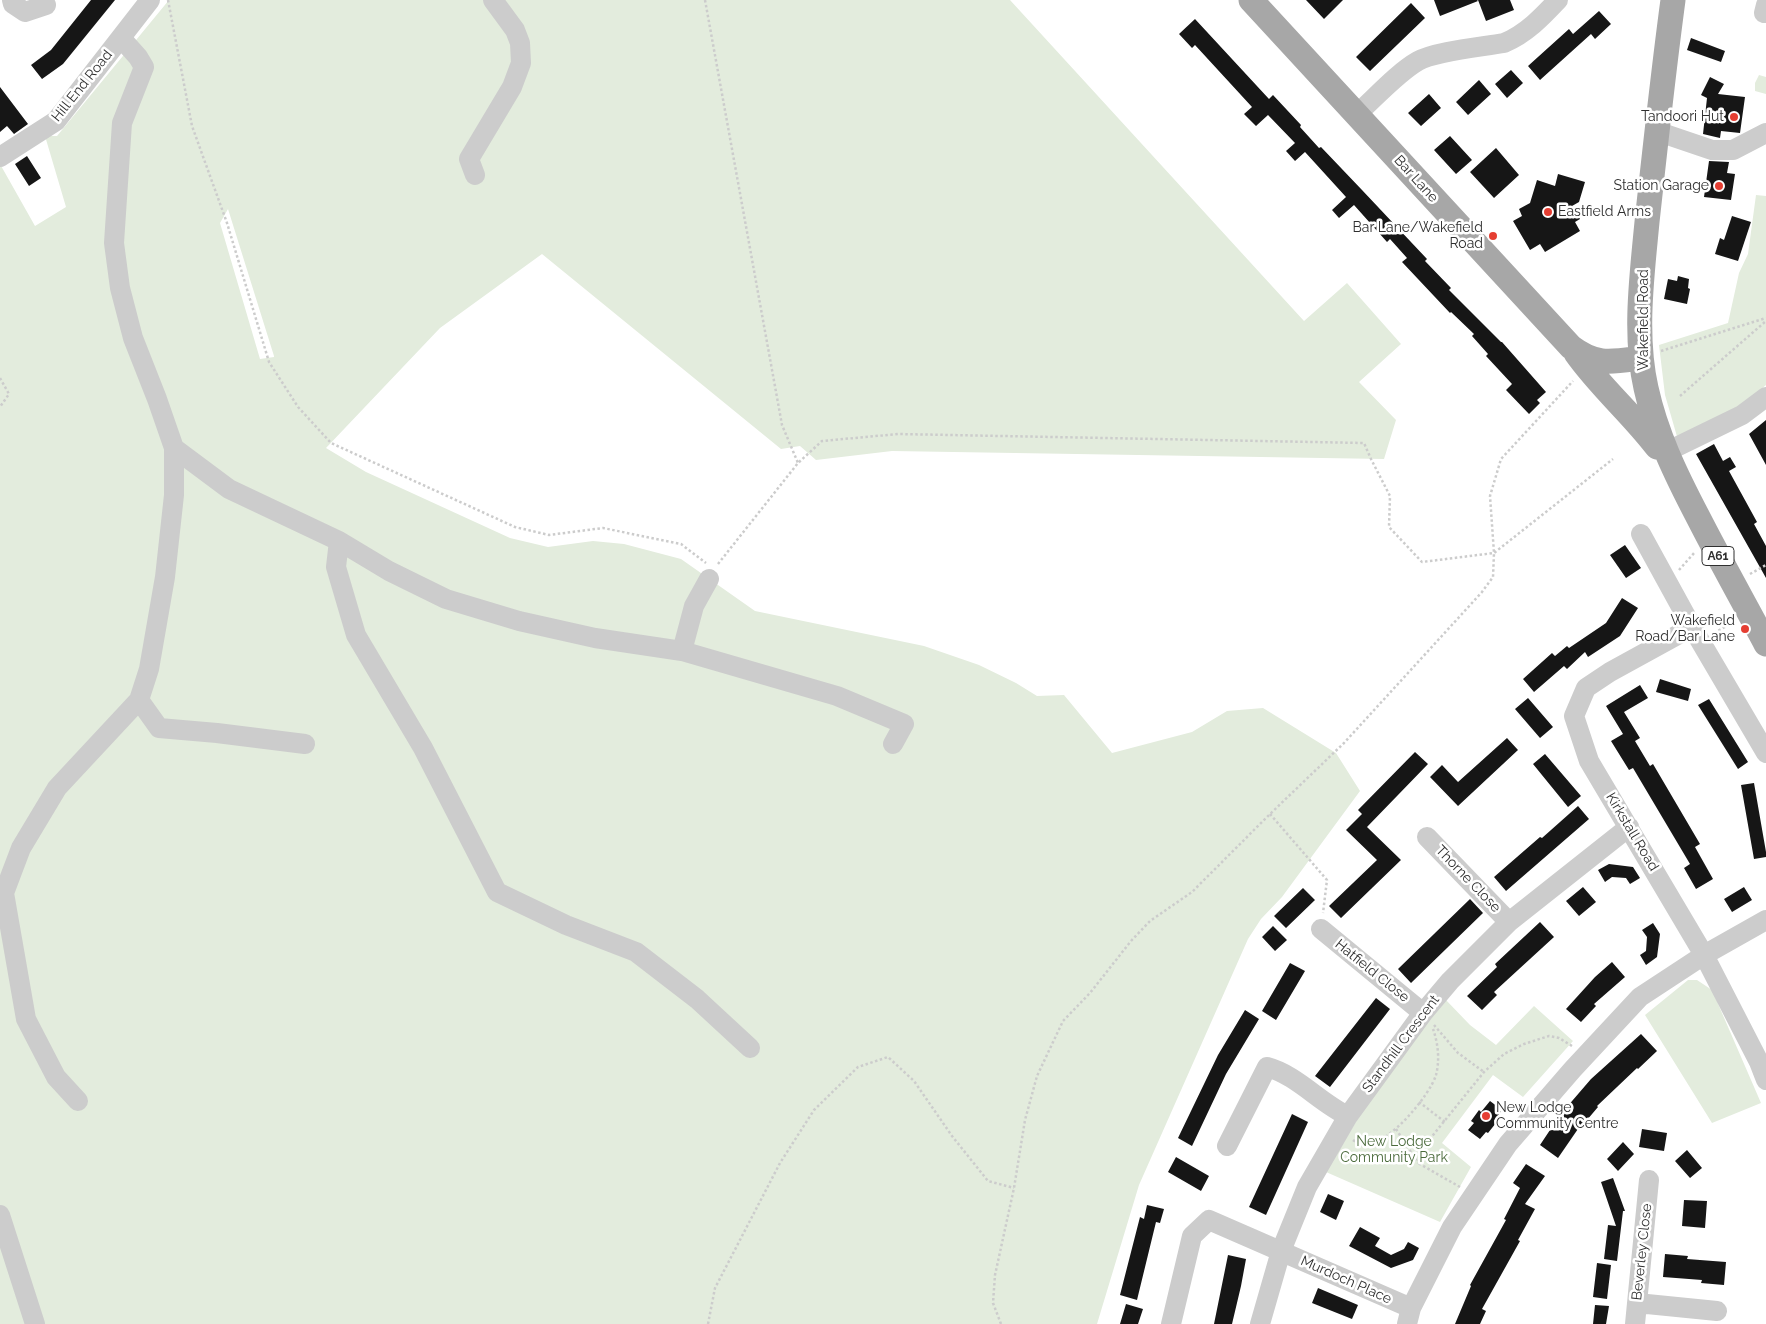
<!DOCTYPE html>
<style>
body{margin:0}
canvas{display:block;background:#fff}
</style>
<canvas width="1766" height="1324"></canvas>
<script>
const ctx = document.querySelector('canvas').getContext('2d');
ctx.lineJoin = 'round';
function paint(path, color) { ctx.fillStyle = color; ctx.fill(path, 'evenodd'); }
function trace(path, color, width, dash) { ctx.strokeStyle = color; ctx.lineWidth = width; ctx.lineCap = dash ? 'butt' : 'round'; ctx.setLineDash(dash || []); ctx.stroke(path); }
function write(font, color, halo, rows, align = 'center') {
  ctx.font = font + ' Raleway,sans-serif'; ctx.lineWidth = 5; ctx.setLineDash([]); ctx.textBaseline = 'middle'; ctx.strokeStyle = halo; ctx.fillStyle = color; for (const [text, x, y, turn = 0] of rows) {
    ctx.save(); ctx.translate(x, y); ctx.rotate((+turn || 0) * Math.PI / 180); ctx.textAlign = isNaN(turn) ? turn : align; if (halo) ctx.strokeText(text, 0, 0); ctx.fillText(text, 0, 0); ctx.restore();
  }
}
const green = new Path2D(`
 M169,0h841l294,321 43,-38 54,61 -42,38 37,38 -12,39 -492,-8 -76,9 -16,-14 -19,3 -239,-195 -102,74 -114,120 40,24 144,66 38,9 45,-6 31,3 57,15 74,52 169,35 55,19 37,18 21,13 27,-1 48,58 80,-21 35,-21 36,-3 73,45 24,38 -78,106 -21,22 -13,20 -109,246 -42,139h-1097v-1160l35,62 31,-19 -21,-71h12zM228,209l46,147v1l-14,2 -40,-136z
 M1759,75l7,2v17l-11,-3v-8z
 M1756,195l10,1v189l-33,28 -55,27 -13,-45 -6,-50 69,-22 11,-50 9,-19z
 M1688,980h9l15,10 49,113 -49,20 -67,-108z
 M1445,999l25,26 26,20 38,-39 39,35 -50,56 -30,-22 -51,68 29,24 -31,55 -114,-50 38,-64z`);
const building = new Path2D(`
 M91,0h24l-52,64 -21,15 -11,-14 20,-15z
 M1306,0h37l-19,19z
 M1434,0h43l1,1 -38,15z
 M1478,0h32l4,10 -28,11z
 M1411,3l14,15 -55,53 -14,-14z
 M1599,11l12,13 -16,15 -4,-5 -51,46 -12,-14 41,-37 4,5z
 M1195,19l74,80 4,-4 28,30 -1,2 19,21 2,-1 41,43 65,69 -2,2 26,27 -2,2 52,52h1l44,50 -9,8 3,3 -11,11 -23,-24 6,-6 -26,-28 2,-2 -16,-18 2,-2 -23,-22 -1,1 -48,-51 5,-4 -17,-19 -3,3 -33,-37 -15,13 -7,-8 14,-13 -41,-45 -10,9 -9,-10 9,-8 -27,-28 -12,11 -12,-12 8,-7 -57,-62 -3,3 -13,-14z
 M1691,38l34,13 -4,11 -34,-12z
 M1511,70l12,13 -16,15 -12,-14z
 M1710,77l14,7 -6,10 27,3 -5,36 -19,-2 -1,7 -17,-4 4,-36 -6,-3z
 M1479,80l12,14 -23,21 -12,-13z
 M0,87l28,37 -14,10 -7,-8 -7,6z
 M1429,94l12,14 -20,18 -13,-13z
 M1450,136l22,24 -16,14 -22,-24z
 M1496,148l23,27 -25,23 -24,-26z
 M27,156l14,22 -12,8 -14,-22z
 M1709,161l20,1 -2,11 8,1 -4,26 -27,-3z
 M1558,174l27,8 -6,20 -7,4 8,13 -5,3 5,9 -35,21 -5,-8 -10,6 -17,-29 9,-5 -3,-7 11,-6 7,-23 18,6z
 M1732,216l19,6 -13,39 -23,-7 5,-16 4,2z
 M1678,276l11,3 -1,9 2,1 -3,15 -23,-5 4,-20 9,2z
 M1766,420v45l-17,-31z
 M1714,444l9,17 7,-4 6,10 -7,4 28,51 -3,2 12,22v32l-70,-124z
 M1625,545l16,23 -15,10 -16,-23z
 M1622,598l16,10 -18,28 -32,21 -3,-5 -18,17 -3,-3 -30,26 -11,-13 29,-26 3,3 12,-10 2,2 37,-25z
 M1660,679l31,10 -3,12 -32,-9z
 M1640,685l8,13 -24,14 16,26 -5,3 15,25 3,-2 47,80 -5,3 18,32 -17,10 -12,-21 6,-4 -57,-96 -4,2 -18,-29 12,-7 -17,-28z
 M1528,698l25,29 -13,11 -25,-29z
 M1709,699l39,63 -10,7 -40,-64z
 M1507,738l11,12 -60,56 -28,-29 12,-12 16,17z
 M1415,752l13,12 -61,63 34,33 -60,58 -12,-12 48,-46 -31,-30 16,-16 -4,-4z
 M1545,754l36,42 -13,11 -35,-43z
 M1754,783l12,69v5l-12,2 -13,-74z
 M1578,806l11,13 -83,72 -12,-14 46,-40 2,1z
 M1609,864l24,3 7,11 -10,6 -4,-6 -14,-1 -7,5 -7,-12z
 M1583,887l13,15 -17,14 -13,-15z
 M1744,887l8,13 -20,12 -8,-13z
 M1303,888l12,12 -29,28 -12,-12z
 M1470,899l13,14 -72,70 -13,-14z
 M1540,922l14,15 -60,55 3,3 -15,15 -15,-14 30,-29 -2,-3z
 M1653,923l7,11 -3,23 -11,8 -6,-10 6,-4 1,-14 -5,-7z
 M1273,926l14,14 -12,11 -13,-14z
 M1612,962l13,15 -31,27 2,2 -15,16 -15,-13 29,-32z
 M1290,963l15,8 -29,49 -14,-9z
 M1376,998l14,11 -60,78 -15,-11z
 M1245,1010l14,9 -33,55 -34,72 -14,-8 40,-83z
 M1641,1034l16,17 -19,18 -1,-1 -40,38 1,1 -17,20 -1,-1 -22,32 -18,-13 20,-30 31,-36z
 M1490,1101l12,9 -8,11 2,2 -8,10 -2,-1 -6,7 -12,-9 6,-7 -3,-2 8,-11 2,2z
 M1292,1114l16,8 -42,93 -17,-8z
 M1642,1129l25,4 -3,18 -25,-4z
 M1623,1142l11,12 -16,17 -11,-12z
 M1687,1150l15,18 -12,10 -15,-17z
 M1176,1157l33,19 -8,15 -33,-19z
 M1526,1164l19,12 -20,28 10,5 -17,31 2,1 -38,68 4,2 -6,13h-25l16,-38 -1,-1 36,-65 -2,-1 16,-31 -7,-5z
 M1613,1178l12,33h-2l-6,50 -13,-2 4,-34 8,1 -15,-44z
 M1328,1194l16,7 -8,19 -16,-8z
 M1684,1200l23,1 -2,27 -23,-2z
 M1147,1205l17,4 -4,14 -4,-1 -19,78 -17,-5 20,-78 4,2z
 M1360,1227l20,11 -5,8 16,9 13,-6 4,-7 11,6 -6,12 -22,8 -42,-22z
 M1665,1254l23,2 -1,3 39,3 -2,23 -23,-2 1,-3 -39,-3z
 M1228,1255l18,4 -5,27 -9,38h-18z
 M1597,1263l14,2 -4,34 -14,-2z
 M1318,1288l40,17 -6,14 -40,-16z
 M1126,1304l17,5 -5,15h-18z
 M1595,1305l14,1 -3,18h-13z`);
const path = new Path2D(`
 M168,0l24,126 35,97 42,139 29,45 33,36 184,84 34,8 54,-7 78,16 25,19
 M705,0l77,425 16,38
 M1661,351l105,-33
 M0,378l9,16 -9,13
 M1680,396l86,-75
 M718,564l80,-101 24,-22 76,-7 466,9 7,16 19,37 -1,31 33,35 72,-9 119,-94
 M1679,570l16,-18
 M1750,574l16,-9
 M1714,633l20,-11
 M1270,814l57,66 -4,33
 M1434,1025l24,28 26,19
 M1419,1102l26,20
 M1396,1129l22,34
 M1353,1140c4,3 10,4 15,4 22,-1 62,-49 68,-69 4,-15 2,-32 -3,-46
 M1460,1187l-42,-24 7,-18 59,-73 20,-18 20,-10 25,-8 10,2 13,8
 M708,1324l7,-36 65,-125 34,-53 44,-43 30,-10 26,24 38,55 36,45 26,7
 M1001,1324l-8,-21 2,-28 19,-87 11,-68 12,-44 26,-55 27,-28 41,-52 19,-20 42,-29 78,-78 74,-71 138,-151 11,-15 1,-24 -4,-57 11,-37 72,-78`);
const minor = new Path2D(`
 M12,0l1,4 12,8 21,-7
 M1766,5l-2,8h2
 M121,38l17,19 6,10 -22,56 -8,120 6,45 13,50 24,61 17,49 55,41 110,52 50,30 57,28 73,22 76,17 87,13 155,45 67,28 -11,20
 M1357,114c18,-16 40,-41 61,-53 18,-10 64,-14 86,-18 22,-9 38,-26 54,-43
 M1656,131l56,19h21l33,-17
 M0,157l56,-36 94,-121
 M475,175l-6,-16 43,-72 9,-24 -1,-20 -5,-13 -22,-30
 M1666,452l76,-37 24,-18
 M1641,534l51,93 74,126
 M339,541l-3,26 20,68 67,113 74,144 69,33 70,27 61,47 53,49
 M1692,627l-82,45 -24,16 -12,28 15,45 115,194 55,107 7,18
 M682,651l12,-45 15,-27
 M139,700l20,28 58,5 88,11
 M1427,837l82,85
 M1321,929l102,84
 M78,1101l-22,-24 -30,-58 -22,-126 17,-45 36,-60 82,-88 10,-31 16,-92 9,-82v-47
 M1227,1146l40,-79c30,8 53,36 81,49
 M0,1215l35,109
 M1637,1303l80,8
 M1171,1324l21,-88 17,-16 202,88
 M1260,1324l21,-73 26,-64 41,-71 75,-103 27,-32 59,-59 120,-95
 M1407,1324l4,-16 41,-81 56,-83 65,-75 67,-72 64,-42 62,-35
 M1635,1324l14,-144`);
const major = new Path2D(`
 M1251,0l320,347c25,19 40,15 70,11
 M1673,0c-10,74 -18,148 -26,222 -5,53 -13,113 -1,166 10,46 30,87 52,129 22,43 45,84 68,127
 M1576,353c24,34 56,61 81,94`);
const markers = [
 [1734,117,5,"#e53e32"],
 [1719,186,5,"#e53e32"],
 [1548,212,5,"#e53e32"],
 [1493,236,5,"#e53e32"],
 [1745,629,5,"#e53e32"],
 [1486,1116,5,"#e53e32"]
];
const shields = [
 [1718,556,32]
];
const shieldNames = [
 ["A61",1718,556]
];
const streetNames = [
 ["Hill End Road",82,86,-51],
 ["Bar Lane",1416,179,48],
 ["Wakefield Road",1644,320,-90],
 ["Kirkstall Road",1632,832,59],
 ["Thorne Close",1468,879,46],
 ["Hatfield Close",1372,971,39],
 ["Standhill Crescent",1401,1044,-53],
 ["Beverley Close",1642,1252,-84],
 ["Murdoch Place",1346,1280,24]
];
const poiNames = [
 ["Tandoori Hut",1724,117],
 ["Station Garage",1709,186],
 ["Eastfield Arms",1558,212,"left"],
 ["Bar Lane/Wakefield",1483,228],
 ["Road",1483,244],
 ["Wakefield",1735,621],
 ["Road/Bar Lane",1735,637],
 ["New Lodge",1496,1108,"left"],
 ["Community Centre",1496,1124,"left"]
];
const parkNames = [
 ["New Lodge",1394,1142],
 ["Community Park",1394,1158]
];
paint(green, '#e3ecdd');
paint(building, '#161616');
trace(path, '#ccc', 2.5, [2.5, 2.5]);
trace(minor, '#ccc', 20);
trace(major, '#a7a7a7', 25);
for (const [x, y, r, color] of markers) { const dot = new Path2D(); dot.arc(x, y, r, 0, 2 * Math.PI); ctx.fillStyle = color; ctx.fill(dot); trace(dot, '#fff', 2); }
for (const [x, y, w] of shields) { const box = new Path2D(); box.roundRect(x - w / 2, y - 9.5, w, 19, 4); ctx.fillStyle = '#fff'; ctx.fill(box); trace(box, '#2f2f2f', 1); }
write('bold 12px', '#2f2f2f', null, shieldNames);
write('14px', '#2f2f2f', '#fff', streetNames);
write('14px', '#2f2f2f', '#fff', poiNames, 'right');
write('14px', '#4b6b3c', '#fff', parkNames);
</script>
